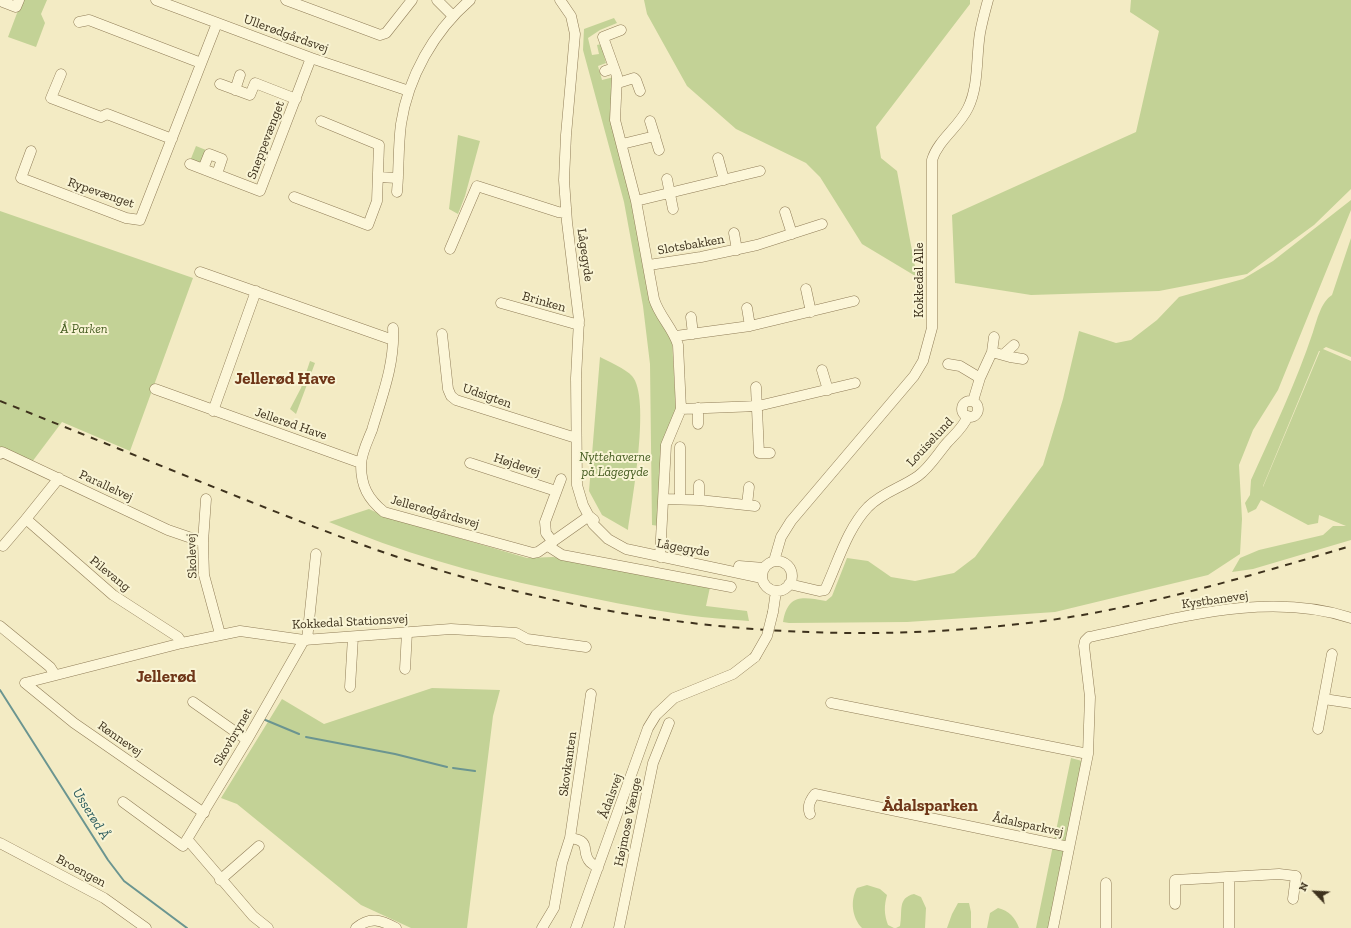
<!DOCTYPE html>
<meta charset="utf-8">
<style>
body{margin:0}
#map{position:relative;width:1351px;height:928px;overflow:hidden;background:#f3ebc4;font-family:"Zilla Slab",serif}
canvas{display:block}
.north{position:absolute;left:1295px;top:872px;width:40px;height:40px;-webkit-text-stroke:3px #f9f4d4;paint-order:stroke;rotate:295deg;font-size:11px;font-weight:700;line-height:16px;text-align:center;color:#3e321d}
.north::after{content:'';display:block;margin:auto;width:14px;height:18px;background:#3e321d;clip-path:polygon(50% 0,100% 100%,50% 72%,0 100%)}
</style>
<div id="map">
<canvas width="1351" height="928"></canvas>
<div class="north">N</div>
</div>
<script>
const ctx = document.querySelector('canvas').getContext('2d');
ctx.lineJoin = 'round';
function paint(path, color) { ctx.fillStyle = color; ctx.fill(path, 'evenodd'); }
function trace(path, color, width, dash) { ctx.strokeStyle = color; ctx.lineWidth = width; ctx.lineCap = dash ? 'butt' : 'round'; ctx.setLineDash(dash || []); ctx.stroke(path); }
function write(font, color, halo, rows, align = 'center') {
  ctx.font = font + ' "Zilla Slab",serif'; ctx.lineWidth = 4; ctx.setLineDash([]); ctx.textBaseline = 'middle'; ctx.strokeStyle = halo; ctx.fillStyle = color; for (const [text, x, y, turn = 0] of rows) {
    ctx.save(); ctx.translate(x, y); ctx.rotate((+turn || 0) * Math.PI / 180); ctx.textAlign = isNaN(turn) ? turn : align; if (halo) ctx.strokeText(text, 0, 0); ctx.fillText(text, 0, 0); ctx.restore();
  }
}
const green = new Path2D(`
 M22,0h25l-6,14 4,9 -9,24 -28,-10z
 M644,0h326v4l-94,123 5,31 16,13 20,106 -55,-33 -42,-67 -14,-14 -70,-34 -49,-43 -40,-72z
 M1131,0h220v189l-37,36 -67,49 -88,17 -128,4 -76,-12 -3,-68 184,-83 23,-101 -29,-19z
 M614,18l3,5 -17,7 -12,8 4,17 7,-1 -2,-9 4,-1 5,19 -8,3 4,14 12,-3 -4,34 28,117 12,67 22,44 4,72 -13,29 -4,86 -7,-1 -2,-161 -7,-58 -19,-104 -41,-152 1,-21z
 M458,135l22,6 -15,55 -7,18 -9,-5z
 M196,146l10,4 -6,15 -10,-4z
 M1351,200v10l-73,180 -25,40 -14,35 3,54 -2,35 -32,21 -153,37 -148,10 -118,1 -6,-1c5,-29 20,-25 43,-21l6,-5 15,-38 21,3 23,16 24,4 39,-8 21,-16 68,-92 20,-66 16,-68 37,12 15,-3 26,-20 22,-23 64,-18 30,-18z
 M0,211l193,67 -63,173 -68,-29 -30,40 -32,-13z
 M1351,238v119l-25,-10 -3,2 28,12v179l-98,29 -21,3 8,-14 19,-8 64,-15 10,-9h13l-27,-11 -1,8 -10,2 -47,-25 -5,9 -8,4 -3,-10 5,-8 1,-15c22,-49 45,-97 62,-148 4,-12 8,-30 19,-37zM1319,351h1l-57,136v-1z
 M600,357c8,4 26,12 32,19 19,21 0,124 -4,154l-26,-15 -13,-24z
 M310,361l5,2 -19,51 -6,-5 11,-21z
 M369,509l15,7 143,42 26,-1 157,30 -4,19 41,5 2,10c-21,-2 -42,-3 -63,-6 -46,-7 -92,-16 -137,-26 -76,-16 -149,-37 -220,-67z
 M432,688l68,2 -7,26 -26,212h-56l-50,-23 -124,-101 -16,-6 61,-99 42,25z
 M1071,758l11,3 -34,167h-12z
 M867,885l13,4 7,6c-3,11 -3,19 1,30l6,3h-32c-10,-10 -12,-28 -5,-40z
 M914,894l7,3 5,11 -1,20h-29l4,-2c3,-15 -3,-28 14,-32z
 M958,903h11l2,9v16h-24l5,-14z
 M998,908c11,3 17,9 21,20h-32l3,-15z`);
const stream = new Path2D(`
 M0,690l108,170 16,21 63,47
 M263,719l36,15
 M306,737l89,17 52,13
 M453,768l22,3`);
const minor = new Path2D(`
 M4,0l-1,2 13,5 3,-7
 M156,0l155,58 98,33
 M286,0l94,35 6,-2 26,-33
 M437,0l16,16
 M560,0l11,16 4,18 -9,101 -2,45 3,42 12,98 -3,58 1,107 6,20 10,19 15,15 18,10 136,29
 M79,22l10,-2 112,43
 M621,30l-18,7 14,39 -2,44 21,81 18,98c5,17 19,29 24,46l3,64 -15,36 -6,112
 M605,71l9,-3
 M61,74l-10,24 50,19 6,-3 65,25
 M618,83l16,-5 2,2 4,11
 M220,84l30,11 5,-12 41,16
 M235,90l5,-15
 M650,121l9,29
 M622,144l33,-8
 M31,151l-10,27 105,40 14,2 77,-197
 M718,158l6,22
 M190,164l70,27 51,-133
 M203,169l6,-15 13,5 -5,15
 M378,177l20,1
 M667,179l6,30
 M397,192c2,-22 1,-45 4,-68 7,-47 33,-93 69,-124
 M294,197l74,28 9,-24 2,-56 -58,-24
 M636,201l124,-30
 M785,212l7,22
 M734,233l3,17
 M450,249l27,-63 81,26 8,1
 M649,265l52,-8 56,-12 65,-21
 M200,272l193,68
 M806,289l5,23
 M501,303l78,22
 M747,308l3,18
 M691,317l2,17
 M393,328c2,36 -11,68 -21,102 -4,10 -11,24 -11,35 0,21 7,34 23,47l149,41 5,-1 51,-36 5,4
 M442,334l6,55 3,7 5,4 120,38
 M676,336l74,-10 104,-25
 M992,352l2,-15
 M1004,354l10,-9
 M948,364l12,2 20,12
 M822,370l6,20
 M756,387l3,66h11
 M155,389l206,74
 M973,401l7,-23 12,-26 18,5 13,2
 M962 409a8 8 0 1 1 16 0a8 8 0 1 1-16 0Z
 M681,409l77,-3 97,-23
 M213,411l43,-120
 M698,424v-16
 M0,454l2,-2 166,78 35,12
 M470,463l86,28
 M59,478l-33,41 87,76 65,42 4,6
 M206,499l-3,43 1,33 16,59
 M664,499l35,1 56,6
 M680,499v-52
 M699,500v-15
 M747,505l2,-18
 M553,542l-7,-9 -1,-11 16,-43
 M3,546l23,-27
 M548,546l14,9 169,32
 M774,561l7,-24 10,-16 123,-145 9,-15 9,-33v-168c6,-20 27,-33 36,-52 11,-22 8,-51 12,-75 2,-11 5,-22 8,-33
 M762 576a15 15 0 1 1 30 0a15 15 0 1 1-30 0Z
 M739,566l25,2
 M789,584l30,7 6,-1c13,-28 22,-61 43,-83 15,-15 33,-19 50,-31 11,-8 19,-21 28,-32 8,-9 17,-16 22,-28
 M773,612l3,-21
 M0,626l50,41 5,8
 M307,640l9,-86
 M405,669l2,-37
 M25,683l157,-40 58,-12 64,9 147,-11 65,4 11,6 59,8
 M25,683l49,40 130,90
 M350,687l3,-50
 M1324,699l27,4
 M193,702l54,38
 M831,703l257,51
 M1318,729l14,-75
 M123,802l60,44 64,-106 57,-100
 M810,814c-3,-7 0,-14 5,-20l254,53
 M570,838c23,3 10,13 20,24 2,2 6,4 8,6
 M187,839l66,77 15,12
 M0,843l104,55 42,30
 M1229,877v51
 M220,880l39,-34
 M1175,904v-24l104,-6 17,2 -3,23
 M356,928c14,-12 25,-8 40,0
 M542,928l12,-20 8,-45 8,-25 21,-144
 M576,928l72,-200 8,-13 18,-17 59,-24 22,-17
 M619,928l34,-165 16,-40
 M1053,928l35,-174 2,-57 -6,-51 1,-5 4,-4c84,-17 176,-47 262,-19
 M1106,928v-45`);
const rail = new Path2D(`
 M0,401c80,32 161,65 241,97 61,24 122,49 185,68 200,63 417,83 625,54 103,-15 201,-45 300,-74`);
const minorBridge = new Path2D(`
 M755,657l12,-21 6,-24`);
const streetNames = [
 ["Ullerødgårdsvej",286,34,20],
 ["Sneppevænget",266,140,-69],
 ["Rypevænget",101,193,19],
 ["Slotsbakken",691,245,-10],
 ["Lågegyde",585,255,82],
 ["Kokkedal Alle",919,280,-90],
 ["Brinken",544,302,16],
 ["Udsigten",487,396,19],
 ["Jellerød Have",291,424,19],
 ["Louiselund",930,442,-47],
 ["Højdevej",517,465,18],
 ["Parallelvej",106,486,25],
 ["Jellerødgårdsvej",435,512,16],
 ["Lågegyde",683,548,10],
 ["Skolevej",192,556,-92],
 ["Pilevang",110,574,39],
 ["Kystbanevej",1215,600,-8],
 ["Kokkedal Stationsvej",350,622,-3],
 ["Skovbrynet",233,737,-60],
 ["Rønnevej",120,739,35],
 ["Skovkanten",568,764,-82],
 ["Ådalsvej",611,796,-70],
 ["Højmose Vænge",628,822,-78],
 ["Ådalsparkvej",1028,825,12],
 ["Broengen",81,871,28]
];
const parkNames = [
 ["Å Parken",84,329],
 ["Nyttehaverne",615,457],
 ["på Lågegyde",615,472]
];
const waterNames = [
 ["Usserød Å",91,814,58]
];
const districtNames = [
 ["Jellerød Have",285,379],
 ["Jellerød",166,677],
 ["Ådalsparken",930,806]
];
paint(green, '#c3d296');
trace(stream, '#6b9590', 2);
trace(minor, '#907d58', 11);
trace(minor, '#fcf6d8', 10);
trace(rail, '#3e321d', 2, [7, 7]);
trace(minorBridge, '#907d58', 11, []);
trace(minorBridge, '#fcf6d8', 10);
write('13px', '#3e321d', '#f9f4d4', streetNames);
write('italic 13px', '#465d22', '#f9f4d4', parkNames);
write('italic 14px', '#2b5c5f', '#f9f4d4', waterNames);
write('bold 17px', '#6f3618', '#f9f4d4', districtNames);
</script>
